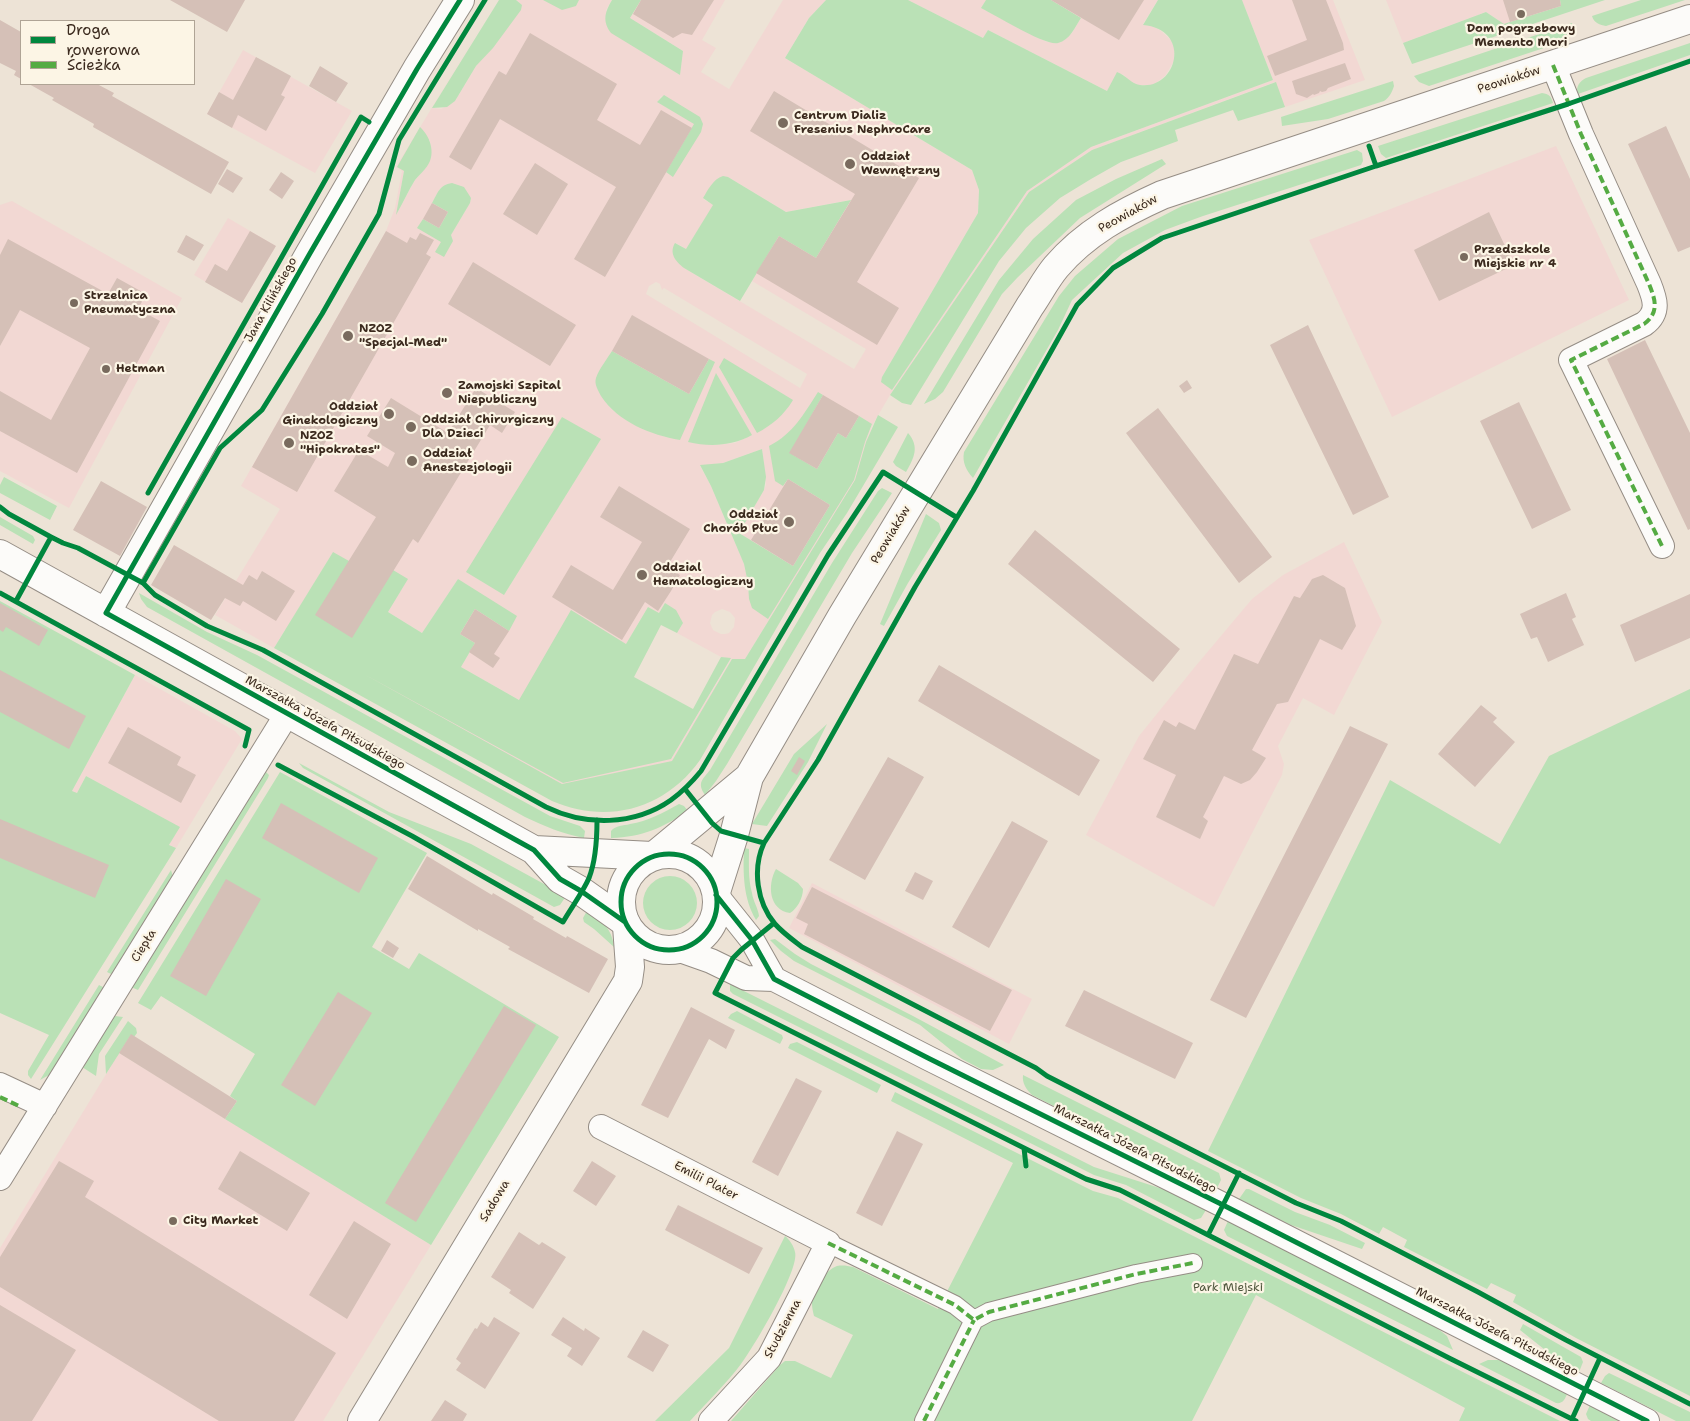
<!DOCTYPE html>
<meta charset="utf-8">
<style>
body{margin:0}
#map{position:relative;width:1690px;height:1421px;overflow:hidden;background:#ede3d6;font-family:"Shantell Sans",sans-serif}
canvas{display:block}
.legend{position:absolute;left:20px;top:20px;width:175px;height:65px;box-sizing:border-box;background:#fcf5e5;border:1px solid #afa495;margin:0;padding:6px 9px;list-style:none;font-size:15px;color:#3b2a1e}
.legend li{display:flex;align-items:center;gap:10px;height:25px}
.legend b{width:25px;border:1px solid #afa495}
</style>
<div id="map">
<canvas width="1690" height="1421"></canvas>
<ul class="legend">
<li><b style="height:6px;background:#00873e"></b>Droga rowerowa</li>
<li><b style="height:6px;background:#55ab43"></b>Ścieżka</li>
</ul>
</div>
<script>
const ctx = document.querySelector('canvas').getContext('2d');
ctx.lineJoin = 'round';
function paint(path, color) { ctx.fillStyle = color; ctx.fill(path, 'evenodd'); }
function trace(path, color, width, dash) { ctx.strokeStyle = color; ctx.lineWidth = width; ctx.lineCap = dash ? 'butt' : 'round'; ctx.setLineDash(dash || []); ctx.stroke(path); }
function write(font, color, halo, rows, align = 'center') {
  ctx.font = font + ' "Shantell Sans",sans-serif'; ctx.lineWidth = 4.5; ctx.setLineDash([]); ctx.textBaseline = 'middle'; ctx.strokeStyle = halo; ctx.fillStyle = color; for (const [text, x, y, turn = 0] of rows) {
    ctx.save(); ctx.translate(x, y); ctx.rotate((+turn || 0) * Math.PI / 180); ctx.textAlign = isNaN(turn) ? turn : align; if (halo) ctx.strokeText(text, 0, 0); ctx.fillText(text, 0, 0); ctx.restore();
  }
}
const built = new Path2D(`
 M497,0l-65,108 9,1 14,-8 21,-35 22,-25 21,-39 -3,-2h96l-6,10 74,65 3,-24 -53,-33 11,-18h84l-23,40 14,8 -15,24 28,17 54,-89h43l-17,18 -24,40 187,112 7,20 -1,23 -96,164 10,13 135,-199 64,-44 182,-67 -31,-80h91l32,80 -80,27 -10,-25 -183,68 -63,42 -139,203 -17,29 -7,18 -11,38 -110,179h-13l-59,102 -111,24 -277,-155 -11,18 -59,-33 65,-106 -39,-23 145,-255 9,-23 7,-37 -6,-4zM661,96l42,32 -45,-26zM430,140l1,17 -4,9 -12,14 -18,33 7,-42 -7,-5zM728,177l58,35 64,-12 -71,36 -27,45 114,68 -12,20 -170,-101 -8,-25 10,6 28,-44 -11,-6zM441,187l30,11 -1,5 -19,32 -12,-7 9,-16 -16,-9zM656,282l4,2 2,6 2,-2 143,86 -7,14 -154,-94 3,-8zM709,359l-40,79 -32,-12 -23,-15 -8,-8 83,-9zM716,374l35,61 -16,8 -21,2zM562,417l38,23 -96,155zM799,422l-10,31 28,16 21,-36 8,5 26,-14 -7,18 -97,176 -20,-27v-8l-4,-19 -33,-78 -11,-20 23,-3 39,-14 4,36 -2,5 -26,43 55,33 37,-61 -42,-26 -10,-38 8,-5zM333,552l-17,63 36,23 55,-58 -19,32 34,21 36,-54 51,51 -34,-21 -15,25 15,9 -14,24 58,33 107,-56 22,-37 11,6 6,-10 18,20 -6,10 44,24 10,2 -60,100 -385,-129zM722,609l8,3 5,6 -1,9 -5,6 -4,1h-4l-8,-4 -3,-7 2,-8 3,-3z
 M908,0h78l-5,8 66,34 25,-9 9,-15 -30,-18h107l-15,24 7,1 10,5 12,11 3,8 -1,12 -9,15 -12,9h-16l-9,-5 -5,-6 -16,17 -119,-61 -5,8z
 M1386,0h174l1,6 -57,18 -18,-12 -83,31z
 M243,50l109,61 -37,62 -108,-59z
 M1556,146l73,154 -237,117 -83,-177z
 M12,201l170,97 -113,210 -69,-37v-266z
 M228,218l48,28 -34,57 -48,-28z
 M1344,542l38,80 -48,93 -31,-17 -25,48 6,18 -2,11 -68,132 -128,-72 53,-99 55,-68 58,-69 31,-24z
 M135,675l100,56 7,8 -66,109 -7,-3 10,-18 -93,-51 -9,17 -5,-2z
 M812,883l220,116 -23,45 -220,-116z
 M119,1053l312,192 -108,176h-323v-173z`);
const green = new Path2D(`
 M499,0h17l6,5 -1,5 -28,38 -17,18 -21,35 -8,6 -15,1z
 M543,0h36l-3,6 -14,4z
 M612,0h29l-11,18 53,33 -3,24 -69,-42c-9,-12 -6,-21 1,-33z
 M826,0h82l75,38 5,-8 119,61 10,-19c9,3 14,12 23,13 38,5 52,-56 3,-60l15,-25h84l31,80 -182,67 -64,44 -135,199 -11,-8 1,-5 96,-164 1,-23 -7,-20 -187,-112 24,-40z
 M986,0h65l30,18c-6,9 -11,22 -23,25 -13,3 -63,-28 -77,-35z
 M1560,0h45l-193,64 -9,-21 83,-31 18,12 6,-2 51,-16z
 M1641,0h44l-79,26c-6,-1 -12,-3 -14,-10z
 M1572,23c3,10 -5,15 -13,20l-130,43 -10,-4 -5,-6z
 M1690,43v12l-112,39c-3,-7 2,-13 8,-16z
 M1393,81l1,5c-2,6 -4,11 -10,15l-56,18 -46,7 -1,-9z
 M1276,82l9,25 -47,14 -5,-11 -58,20 3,11 -57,21 -30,17 -31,19 -34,30 -27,33 -88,144 -9,-2 -12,-8 139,-203 63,-42z
 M1542,93c7,1 9,3 11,10l-167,55 -5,-4 -3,-8z
 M664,95l36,22 3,7 -2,8 -28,45 -7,-5 28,-48 -37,-22z
 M420,127c11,10 17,29 5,42 -3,4 -7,7 -10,11 -7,11 -12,23 -19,35l8,-44 -7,-4z
 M1357,150l5,3 1,8 -2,4 -158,51 -38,14 -42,23 -51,47 -14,30 -85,148c-7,-8 -11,-16 -9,-26l95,-156 16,-20 43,-37 64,-33z
 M1162,159l4,5 -86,54 -62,59 -16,17 -59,98 -8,7 -11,5 75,-124 34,-41 43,-39 40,-21z
 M723,176l5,1 58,35 65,-12 -35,58 -37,-22 -39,65 -56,-33c-9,-7 -15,-15 -9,-25l11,6 27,-44 -10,-7c5,-8 10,-19 20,-22z
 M452,183l12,4 7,11 -1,5 -19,32 2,6 -9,16 -9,-5 6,-10 -24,-14 6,-9 16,9 9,-16 -16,-9c6,-10 7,-18 20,-20z
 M612,351l77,43 20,-35 6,3 -35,78c-29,-5 -62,-18 -79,-44 -3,-6 -7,-12 -5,-18 3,-9 11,-19 16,-27z
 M724,358l69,42c-9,15 -21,25 -36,33l-38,-66z
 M716,373l36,62c-20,11 -42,12 -64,7z
 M818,392l5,3 -33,58 27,16 21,-36 8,5 13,-22 13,8 -7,18 -11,38 -86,139 -16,-11 -3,-9 -1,-16 -4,-19 -33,-78 -11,-21 23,-2 39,-14 4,28 -2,13 -25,43 54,33 37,-61 -42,-26 -5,7 -8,-5 -6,-35c25,-13 34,-31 49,-54z
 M878,415l20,12 -51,86 -27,40 -120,207c-35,49 -92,65 -148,41l-278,-153 59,-96 16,9 44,9 15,9 -20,33 34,21 36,-54 59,37 -8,15 -34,-22 -15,25 15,9 -14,24 58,33 52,-90 55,34 22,-37 11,6 6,-10 11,7 7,13 -6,10 -16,-8 -27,52 59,32 28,-52 10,1 -60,101 -108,24 -201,-110 200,111 110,-23 60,-102h13l110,-179 11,-38z
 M562,417l39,22 -97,156 -38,-23z
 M908,433c12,14 6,25 -2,39l-10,-6 -3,-4z
 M4,477l53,29 -7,14 -50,-27v-8z
 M882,488l10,5 -40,60 -125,211 -11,17 -11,14c-8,-12 -3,-15 5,-25l122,-207 46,-72z
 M926,514l13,9 2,7 -33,53 -24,43 -4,-2z
 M0,517l33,19 2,4 -2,4 -33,-19z
 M139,593l68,39 50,23 293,161 30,10 5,5 -1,7c-21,-4 -40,-12 -59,-21l-378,-210 -6,-8z
 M0,601l135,74 -63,116 5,2 9,-17 94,51 -11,18 7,3 -145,231 -3,-4v-4l21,-36 -49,-22z
 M1690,689v707l-114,-58 -63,-36 3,-7 -25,-12 -4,6 -83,-42 3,-7 -24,-13 -4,7 -38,-20 -40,-16 -93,-47 182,-371 110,64 49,-88z
 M827,724l-19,38 -41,64 -15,-2 42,-70z
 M299,763l90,49 82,32 95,52 -6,9 -6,2 -251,-139z
 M266,772l3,3 -1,3 -130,212 -7,-3z
 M280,772l147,81 -55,94 37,22 10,-16 140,84 -128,208 -206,-126 12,-18 -7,-5 25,-42 -94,-58 -10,14 -13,-7z
 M679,804l5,2 4,5c-26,17 -45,26 -77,27v-7c5,-6 12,-5 19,-7 18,-3 33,-11 49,-20z
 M744,848l5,1c0,15 -1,29 3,44 1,8 6,15 7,23l-3,4c-13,-22 -13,-47 -12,-72z
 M776,869l22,14 5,6c0,9 -6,20 -13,24 -21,-3 -23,-28 -14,-44z
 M171,870l2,7 -60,98 -6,-3z
 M643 903a27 27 0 1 1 54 0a27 27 0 1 1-54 0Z
 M588,909c13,11 24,19 26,38l-20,-18 -10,-7 -1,-4z
 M775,939l20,15 16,10 102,52 91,49 -11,5 -12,-1 -19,-10 -42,-34 -126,-64 -13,-10 -11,-11z
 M730,984l364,183 72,23 40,20 -5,8 -7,2 -68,-35 -32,-10 -361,-181 -3,-3z
 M99,985l6,3 -51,82 -5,5 -9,5z
 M737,1011l45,24 1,3 -3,6 -52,-26 3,-4z
 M115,1016l8,1 -24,37 -3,22 -14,-9 29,-48z
 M128,1021l8,7 1,5 -3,4 -3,-2 -25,39 -1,-18z
 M797,1042l84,43 -4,8 -89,-45 2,-4z
 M1023,1075l196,98 2,7 -4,8 -185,-93c-6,-6 -10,-12 -9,-20z
 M895,1092l198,99 25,7 442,223h-101l6,-13 -209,-113 -64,126h-461l49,-56 5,-4h10l36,17 22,-43 -39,-19c-1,-4 -2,-8 -2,-12 -1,-13 13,-34 25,-38 6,-1 11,0 16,1l85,42 75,-146 -122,-62z
 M1246,1189h3l46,23 35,13 35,18 -3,6 -71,-24 -52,-26z
 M1228,1221l209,107 10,8 6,14 -226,-114 -3,-6z
 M785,1236c4,3 9,10 10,16 5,17 -41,95 -54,112 -15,20 -34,38 -51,57h-35l74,-73z
 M1523,1324l58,33 2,5 -4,10 -20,-11 -39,-31z
 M1488,1360h10l8,2 61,32c-2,5 -4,10 -11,9l-77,-39z
 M1609,1373l81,39v9h-14l-75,-38 4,-7z
 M1590,1405l31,16h-30l-3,-2 -2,-5z`);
const building = new Path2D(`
 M170,0h75l-18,32z
 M641,0h73l-22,35 -10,-2 -9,5 -40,-24z
 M1051,0h93l-25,40z
 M1292,0h34l17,43 1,7 -69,26 -8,-20 40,-16z
 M1503,0h57l1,6 -51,16z
 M0,20l21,12v47l-7,-4 2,-4 -16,-8z
 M530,33l87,51 -20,36 43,25 21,-35 31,18 -87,149 -31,-18 42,-72 -116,-68 -29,51 -22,-13 50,-86 7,4z
 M256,57l35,19 -10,19 4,2 -19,34 -28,-16 -6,13 -25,-14 12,-22 14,8z
 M1345,63l6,16 -23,9 -2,3 -4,1 -2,-1 -1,2 -5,2 -1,-1 -6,4 -11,-4 -4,-13z
 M320,66l28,17 -12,19 -27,-16z
 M29,84h68l17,9 -2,3 117,66 -18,32 -118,-67 1,-3 -42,-24 2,-2z
 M774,91l145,87 -62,104 42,26 -22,37 -121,-72 23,-37 37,22 39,-64 -105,-63z
 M1666,126l24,53v68l-12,5 -50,-108z
 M535,163l33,21 -31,51 -34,-21z
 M227,169l16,9 -10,15 -15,-9z
 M281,172l13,9 -12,18 -13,-9z
 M432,203l16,9 -9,16 -16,-9z
 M1489,212l25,53 -75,36 -25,-51z
 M250,231l26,15 -34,57 -37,-21 10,-18 12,7z
 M386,231l21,12 3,-6 6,3 4,-7 14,7 -8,14 5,3 -134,235 -45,-25z
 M186,235l18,10 -10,16 -17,-9z
 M8,239l100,55 9,-16 29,16 -8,15 22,12 -83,152 -77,-42v-40l51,29 39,-72 -70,-38 -20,36v-91z
 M473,262l103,63 -26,41 -102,-62z
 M632,315l77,44 -20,35 -77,-43z
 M1308,325l81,172 -36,18 -83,-170z
 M1645,340l45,93v96l-2,1 -81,-171z
 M1187,380l5,8 -8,5 -5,-7z
 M476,388l39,24 -13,21 -12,-8 -72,118 -5,-4 -61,99 -37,-23 61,-98 -42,-26 25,-41 29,17 7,-14 -28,-17 24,-38 57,35z
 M823,395l36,21 -13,22 -8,-5 -21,36 -28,-16z
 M1519,402l52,108 -39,19 -52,-108z
 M1158,408l114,149 -33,26 -113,-150z
 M788,479l42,26 -37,61 -42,-26z
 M101,481l46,26 -27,49 -47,-26z
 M619,486l71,43 -23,38 13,8 -9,16 -13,20 -13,-9 -23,38 -70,-43 19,-32 42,25 29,-48 -42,-25z
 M1035,530l145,119 -27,33 -145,-118z
 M174,545l69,40 6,-10 8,5 5,-9 33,20 -19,30 -33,-20 -3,5 -15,-8 -14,22 -60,-35z
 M1323,575l22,13 11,38 -14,24 -22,-11 -32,63 -11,2 -25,46 14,8 -9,14 -7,8 -9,4 -17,-8 -21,41 5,4 -8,18 -44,-22 20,-42 -33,-16 21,-39 12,7 3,-5 16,8 39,-76 24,10 36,-68 6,2 12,-19z
 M1566,593l10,24 -4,2 12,26 -36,17 -11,-25 -6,2 -11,-25z
 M1690,594v44l-55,24 -15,-37z
 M0,603l48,27 -9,16 -33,-19 -3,5 -3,-2z
 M475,609l34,22 -15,23 6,4 -7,10 -24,-16 6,-9 -15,-9z
 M939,665l161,95 -21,36 -161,-95z
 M0,670l86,46 -17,33 -69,-37z
 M1481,705l16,13 -4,4 22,20 -40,45 -37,-33z
 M1350,726l38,18 -142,274 -36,-18z
 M128,727l53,30 -4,8 19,10 -15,28 -73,-40z
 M799,757l6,4 -8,14 -6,-4z
 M888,757l36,20 -59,103 -36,-20z
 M281,803l97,55 -19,35 -97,-55z
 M0,819l109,46 -14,33 -95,-40z
 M1012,821l36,20 -59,107 -37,-21z
 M427,856l65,39 1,-2 41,24 -1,2 33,19 1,-2 41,23 -19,34 -81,-44 2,-2 -32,-18v2l-70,-42z
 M915,872l18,9 -10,19 -18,-9z
 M226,879l35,20 -55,97 -36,-20z
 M812,887l200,103 -22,41 -186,-97 4,-10 -12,-6z
 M387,940l12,8 -6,10 -12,-7z
 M1084,990l109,53 -18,36 -110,-53z
 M338,992l34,21 -57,93 -34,-21z
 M504,1006l32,19 -120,197 -31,-19z
 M691,1007l44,23 -9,19 -17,-10 -41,79 -27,-13z
 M131,1034l106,67 -12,18 -106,-66z
 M796,1078l26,13 -44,85 -26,-14z
 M897,1131l26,13 -41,82 -26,-13z
 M240,1151l70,42 -23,38 -69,-42z
 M59,1161l35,20 -9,16 251,156 -42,68h-75l-219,-134v-30z
 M592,1161l24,15 -20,30 -23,-15z
 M678,1205l85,43 -14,26 -84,-44z
 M354,1221l37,23 -44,75 -38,-24z
 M519,1232l20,13 3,-3 24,15 -33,52 -24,-16 2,-3 -20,-13z
 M0,1305l76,45 -44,71h-32z
 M494,1317l26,16 -35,56 -29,-19 5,-7 -5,-4 19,-31 2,1 4,-7 7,5z
 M563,1317l21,14 1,-3 15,10 -18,28 -15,-10 5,-8 -21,-13z
 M643,1330l26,15 -16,27 -26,-15z
 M445,1400l22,14 -4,7h-32z`);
const pedestrian = new Path2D(`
 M828,1243l127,62 19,15 15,-8 147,-38 57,-11
 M924,1421l50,-101`);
const minor = new Path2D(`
 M1553,65l28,69 68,150c6,15 11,28 -5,40l-73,36 91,186
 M716,895l36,45 22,39
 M677,949l34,12 35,17 28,1 154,79 295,147 424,216
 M0,1085l45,21
 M601,1127l227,116 -59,115 -58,63
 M0,1178l287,-464`);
const tertiary = new Path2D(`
 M0,554l534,296 26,29 21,12 44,31
 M106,613l203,-358 108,-186 43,-69
 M534,850l118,6`);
const secondary = new Path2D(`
 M621 902a48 48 0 1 1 96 0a48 48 0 1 1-96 0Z
 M655,855l94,-78
 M716,892l18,-57 15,-58 93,-161 188,-310c9,-13 16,-27 26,-39 29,-34 66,-54 106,-72l528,-176
 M362,1421l266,-440 2,-14 -3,-41`);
const quiet = new Path2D(`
 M1553,65l28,69 68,150c6,15 11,28 -5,40l-73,36 91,186
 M0,1097l19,9
 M828,1243l127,62 19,15 15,-8 147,-38 57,-11
 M924,1421l50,-101`);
const cycleway = new Path2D(`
 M460,0l-43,69 -108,186 -203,358 428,237 26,29 21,12 44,31
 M1369,146l7,20 192,-62 122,-43
 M1376,166l-214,72 -49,30 -36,37 -104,186 -58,96 -97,173 -54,83c-12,26 -7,60 11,81 8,9 18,16 27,23l234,121 11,8 249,127 45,18 137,71 88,48 124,64
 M148,493l213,-376 8,5
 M0,507l9,7 42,23 12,6 15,5 65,35 12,12 52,31 56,24 283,157c39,19 88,19 125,-7 11,-8 21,-18 30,-29l127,-216 55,-83 73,45
 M143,583l77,-135 42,-38 60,-96 57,-100 20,-74 86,-140
 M0,593l249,137 -4,16
 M16,601l35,-64
 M278,765l134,71 151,86c8,-14 20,-30 26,-44 7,-18 8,-39 8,-58
 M685,789l27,34 9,8 43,12
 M621 902a48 48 0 1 1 96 0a48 48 0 1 1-96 0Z
 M716,895l36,45 22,39 154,79 295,147 424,216
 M774,923l-33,27 -8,8 -18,35 309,155 2,18
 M1024,1148l62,31 34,11 331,169 125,62
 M1208,1235l31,-62
 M1572,1419l28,-61`);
const markers = [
 [1521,14,5,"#796b5e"],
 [783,123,6,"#796b5e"],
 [850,164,6,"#796b5e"],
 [1464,257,5,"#796b5e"],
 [74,303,5,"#796b5e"],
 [348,336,6,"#796b5e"],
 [106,369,5,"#796b5e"],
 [447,393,6,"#796b5e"],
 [389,414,6,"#796b5e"],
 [411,427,6,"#796b5e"],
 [289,443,6,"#796b5e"],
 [412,461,6,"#796b5e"],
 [789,522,6,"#796b5e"],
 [642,575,6,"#796b5e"],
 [173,1221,5,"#796b5e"]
];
const poiNames = [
 ["Dom pogrzebowy",1521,29,"center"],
 ["Memento Mori",1521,43,"center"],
 ["Centrum Dializ",794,116],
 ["Fresenius NephroCare",794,130],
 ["Oddział",861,157],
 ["Wewnętrzny",861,171],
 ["Przedszkole",1474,250],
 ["Miejskie nr 4",1474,264],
 ["Strzelnica",84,296],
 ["Pneumatyczna",84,310],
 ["NZOZ",359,329],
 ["\"Specjal-Med\"",359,343],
 ["Hetman",116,369],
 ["Zamojski Szpital",458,386],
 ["Niepubliczny",458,400],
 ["Oddział",378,407,"right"],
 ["Ginekologiczny",378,421,"right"],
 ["Oddział Chirurgiczny",422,420],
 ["Dla Dzieci",422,434],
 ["NZOZ",300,436],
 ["\"Hipokrates\"",300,450],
 ["Oddział",423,454],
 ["Anestezjologii",423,468],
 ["Oddział",778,515,"right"],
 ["Chorób Płuc",778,529,"right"],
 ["Oddzial",653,568],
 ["Hematologiczny",653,582],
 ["City Market",183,1221]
];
const streetNames = [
 ["Peowiaków",1509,80,-18],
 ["Peowiaków",1128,214,-29],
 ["Jana Kilińskiego",271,300,-61],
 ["Peowiaków",891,535,-59],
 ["Marszałka Józefa Piłsudskiego",325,723,29],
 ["Ciepła",144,946,-58],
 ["Marszałka Józefa Piłsudskiego",1135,1149,27],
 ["Emilii Plater",706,1181,27],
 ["Sadowa",495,1201,-59],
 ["Studzienna",783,1329,-62],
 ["Marszałka Józefa Piłsudskiego",1497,1332,27]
];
const parkNames = [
 ["Park Miejski",1228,1288]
];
paint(built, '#f2d8d3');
paint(green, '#bae1b6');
paint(building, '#d5c0b7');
trace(pedestrian, '#958d85', 20);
trace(minor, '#958d85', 26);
trace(tertiary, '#958d85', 30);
trace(secondary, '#958d85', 30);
trace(pedestrian, '#fcfbf9', 18);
trace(minor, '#fcfbf9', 24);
trace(tertiary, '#fcfbf9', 28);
trace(secondary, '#fcfbf9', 28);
trace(quiet, '#55ab43', 4, [8, 4]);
trace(cycleway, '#00873e', 5);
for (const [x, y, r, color] of markers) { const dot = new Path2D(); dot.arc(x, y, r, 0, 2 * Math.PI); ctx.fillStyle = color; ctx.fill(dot); trace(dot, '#fcf5e5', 2); }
write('bold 12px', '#3b2a1e', '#fcf5e5', poiNames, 'left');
write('12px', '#3b2a1e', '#fcf5e5', streetNames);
write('12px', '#50573e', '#fcf5e5', parkNames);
</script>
